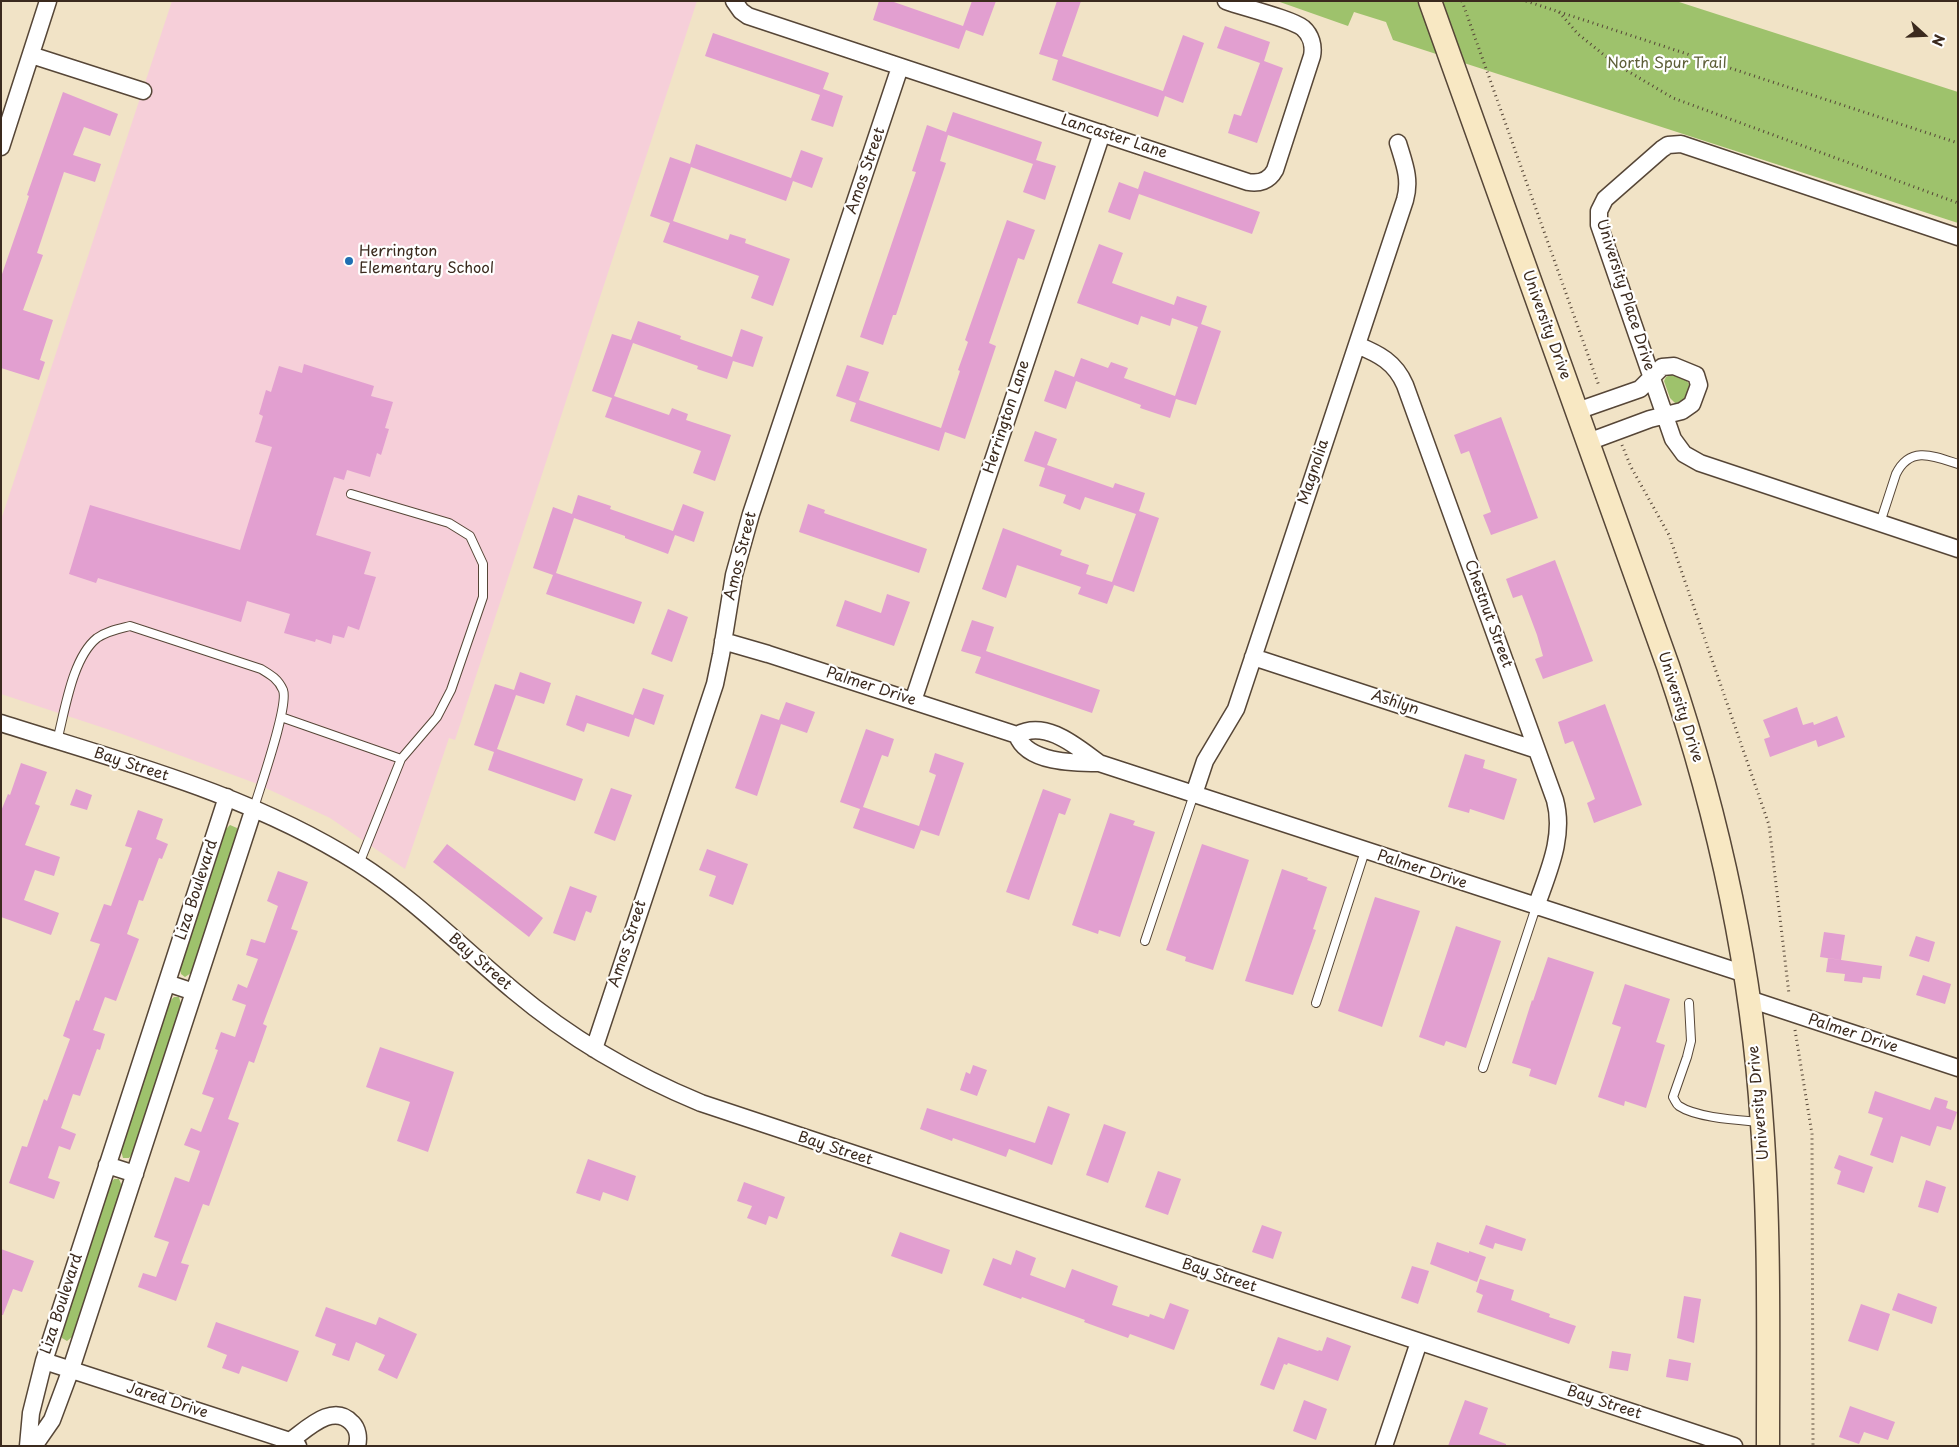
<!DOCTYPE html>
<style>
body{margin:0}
#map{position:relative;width:1959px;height:1447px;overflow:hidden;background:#f1e3c6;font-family:"Playpen Sans",sans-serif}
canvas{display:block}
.frame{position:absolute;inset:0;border:2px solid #3b2a1e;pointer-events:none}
.north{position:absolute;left:1899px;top:10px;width:50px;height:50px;-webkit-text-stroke:4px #fff;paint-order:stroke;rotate:110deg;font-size:14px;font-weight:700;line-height:20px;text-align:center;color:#3b2a1e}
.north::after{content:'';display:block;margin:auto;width:18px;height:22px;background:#3b2a1e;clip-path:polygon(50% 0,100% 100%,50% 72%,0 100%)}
</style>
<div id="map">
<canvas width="1959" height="1447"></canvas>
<div class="frame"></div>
<div class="north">N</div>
</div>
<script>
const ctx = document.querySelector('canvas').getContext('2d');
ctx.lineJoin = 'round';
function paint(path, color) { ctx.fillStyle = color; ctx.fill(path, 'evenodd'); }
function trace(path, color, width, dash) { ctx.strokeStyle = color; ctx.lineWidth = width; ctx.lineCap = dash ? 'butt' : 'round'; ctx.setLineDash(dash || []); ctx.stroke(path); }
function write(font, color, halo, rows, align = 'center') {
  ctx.font = font + ' "Playpen Sans",sans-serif'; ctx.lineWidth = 4.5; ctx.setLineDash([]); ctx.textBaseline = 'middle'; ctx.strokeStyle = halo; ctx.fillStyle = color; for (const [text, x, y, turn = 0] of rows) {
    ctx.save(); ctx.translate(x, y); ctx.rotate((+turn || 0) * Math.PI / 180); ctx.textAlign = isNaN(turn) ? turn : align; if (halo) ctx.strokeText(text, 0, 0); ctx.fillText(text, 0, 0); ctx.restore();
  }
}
const built = new Path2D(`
 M172,1h525l-242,739 -6,-2 -44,131 -75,-51 -75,-35 -133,-49 -121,-40v-174z`);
const green = new Path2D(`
 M1277,1h399l282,91v131l-565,-183 -7,-18 -32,-10 -6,14z
 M1671,375c5,1 12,1 15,5 9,9 0,22 -11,23l-5,-5 -6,-17 2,-4z
 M230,825l7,3v5l-46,140 -6,4 -4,-3 -1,-5 46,-140z
 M174,997h5l2,7 -49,150 -3,4h-6l-2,-7 49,-150z
 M114,1179h5l3,7 -50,151 -5,4 -5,-3v-5l49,-150z`);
const building = new Path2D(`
 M879,1h12l72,25 9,-25h24l-13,35 -17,-6 -7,19 -86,-29z
 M1057,1h24l-19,55 101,35 20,-56 21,8 -21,60 -18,-7 -7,21 -106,-37 6,-20 -19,-6z
 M1225,26l45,16 -6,19 19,7 -26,75 -29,-10 6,-19 7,2 19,-53 -43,-15z
 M713,33l116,40 -6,16 20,7 -10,31 -22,-7 9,-25 -115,-39z
 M63,92l55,22 -8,22 -26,-9 -11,28 28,9 -6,18 -31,-10 -27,81 6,2 -20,55 30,10 -13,40 5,2 -6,18 -38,-12v-91l28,-81 -2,-1z
 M953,112l89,30 -6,18 20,6 -11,34 -22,-8 10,-28 -85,-29 -8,26 6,2 -50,152h-3l-10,30 -23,-8 56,-165 -4,-1 15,-46 19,7z
 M696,144l95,34 10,-28 22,8 -11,30 -19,-7 -7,20 -95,-34 -18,54 55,19 2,-6 16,5 -1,4 45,16 -17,47 -22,-8 8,-22 -96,-34 7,-19 -20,-7 20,-59 20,7z
 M1144,171l116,41 -8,22 -113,-40 -9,26 -22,-8 11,-30 19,7z
 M1007,220l28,10 -11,30 -6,-2 -29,85 7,3 -31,93 -20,-7 -6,19 -89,-30 6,-18 -20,-7 11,-31 22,7 -10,28 82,28 19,-57 -2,-1 10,-28 -3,-2z
 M1099,244l24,9 -11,30 62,22 3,-9 30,10 -6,18 20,7 -25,74 -20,-6 -6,19 -30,-10 1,-3 -65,-24 -10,28 -22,-8 11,-31 19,7 7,-19 27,10 3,-6 17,6 -4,10 51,18 23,-69 -26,-9 -2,8 -29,-10 -3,9 -61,-22z
 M638,321l43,15 -1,3 52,18 9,-28 22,8 -10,30 -20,-6 -6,18 -30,-10 1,-3 -65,-23 -19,53 55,19 3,-7 16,6 -2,6 45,15 -16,46 -22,-8 8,-22 -96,-34 7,-19 -20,-7 20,-57 19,6z
 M304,364l70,22 -3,10 22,6 -8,26 4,1 -8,26 -4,-2 -7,24 -23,-7 -3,10 -10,-3 -18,58 55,17 -7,22 12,3 -17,53 -11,-4 -4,12 -11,-3 -2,9 -15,-5 -1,3 -31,-9 6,-19 -43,-13 -6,21 -143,-44 -2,5 -27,-9 21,-69 150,45 32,-103 -17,-5 8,-26 -4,-2 7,-24 5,2 8,-26 23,7z
 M1501,417l37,101 -47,17 -8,-20 8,-3 -22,-61 -8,3 -7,-19z
 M1035,431l22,8 -10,26 66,23 2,-5 30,10 -6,18 20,7 -25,74 -20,-7 -7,19 -29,-10 3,-7 -64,-22 -11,33 -24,-9 21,-61 59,22 -2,5 29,10 -3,9 26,8 24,-68 -51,-17 -5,13 -17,-7 3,-8 -27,-9 6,-18 -21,-7z
 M578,495l33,11 -1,3 63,22 10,-27 21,8 -10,30 -19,-7 -7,19 -43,-16v-2l-51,-18 -18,55 86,29 -8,22 -88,-30 7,-19 -20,-7 20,-61 19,7z
 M808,504l17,6 -1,3 103,36 -8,24 -120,-41z
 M1555,560l38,101 -50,18 -8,-20 8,-3 -6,-21 -15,-40 -9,3 -7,-19z
 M887,594l23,8 -16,44 -58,-20 9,-26 36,13z
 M668,609l20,8 -16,45 -21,-8z
 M972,620l22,7 -8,24 114,39 -8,23 -117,-40 6,-16 -20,-6z
 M520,672l31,11 -7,21 -28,-9 -19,54 86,30 -8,22 -87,-31 6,-18 -20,-7 21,-61 19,6z
 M643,688l21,7 -10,30 -19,-7 -6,19 -42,-14 -3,9 -18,-7 10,-30 57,20z
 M786,702l29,10 -8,21 -26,-9 -24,72 -22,-8 26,-74 18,6z
 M1605,704l37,101 -48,18 -7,-20 8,-4 -22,-58 -8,3 -7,-22z
 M1797,707l6,18 10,-3 1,3 23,-9 8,21 -27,10 -2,-7 -46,17 -6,-18 6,-2 -7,-17z
 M866,729l28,10 -6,18 -6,-2 -19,52 56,19 17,-51 -7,-3 6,-19 29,10 -25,73 -18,-6 -7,19 -61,-21 7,-19 -20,-7z
 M1465,754l20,6 -2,8 34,11 -13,41 -34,-11 -1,4 -21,-6z
 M21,763l26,9 -12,32 5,2 -15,39 35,12 -6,19 -19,-6 -11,30 35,13 -8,22 -50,-18v-106l7,-17 2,1z
 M611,788l21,7 -17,46 -21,-8z
 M76,789l16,6 -5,15 -17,-5z
 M1043,789l28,10 -6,16 -6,-2 -30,87 -23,-8z
 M138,810l25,9 -7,20 12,5 -6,15 -3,-1 -16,43 -4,-1 -12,34 12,5 -23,62 -11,-4 -12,33 12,4 -5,16 -3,-1 -17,47 -7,-2 -12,34 15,6 -6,16 -11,-4 -11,32 12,4 -6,17 -45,-16 13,-37 5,1 17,-48 3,2 23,-62 -7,-3 13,-36 3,1 21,-57 -10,-3 14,-37 7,2 21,-58 -7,-2z
 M1110,813l25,8 -2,4 22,7 -35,105 -21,-7 -1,4 -26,-9z
 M447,844l96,74 -14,19 -96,-75z
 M1202,844l47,16 -36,110 -28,-9 1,-4 -20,-7z
 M707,849l41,15 -15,41 -24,-9 7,-20 -17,-6z
 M1282,869l26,9 -1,2 20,7 -14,42 3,1 -23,65 -48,-14z
 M278,871l30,11 -17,47 7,2 -35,93 4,2 -13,37 -5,-2 -21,58 11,4 -30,83 -6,-2 -22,59 8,2 -13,36 -38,-14 5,-14 13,4 13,-35 -15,-5 21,-60 14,5 11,-31 -16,-6 7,-17 10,4 13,-34 -12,-4 16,-44 -3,-1 6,-17 14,5 11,-32 -14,-5 6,-16 9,4 11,-29 -12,-4 5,-16 14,4 13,-37 -11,-5z
 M570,886l27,10 -6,17 -5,-2 -11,30 -22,-8z
 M1375,897l45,14 -38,116 -44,-16z
 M1456,926l45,15 -35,107 -20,-7 -2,5 -25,-9z
 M1824,932l21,3 -4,25 -21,-3z
 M1916,936l19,6 -6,20 -20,-6z
 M1548,957l46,15 -38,113 -27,-9 2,-7 -19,-6 20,-63 1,1z
 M1828,958l54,8 -2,13 -17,-2 -1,6 -18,-2 1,-7 -19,-2z
 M1923,975l28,9 -6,20 -29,-9z
 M1625,984l45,15 -14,43 9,3 -19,63 -21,-7 -1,5 -26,-9 23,-70 -9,-3z
 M380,1047l74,25 -26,80 -31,-11 13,-39 -44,-15z
 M973,1065l14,5 -10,26 -17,-6 6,-18 4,2z
 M1875,1091l55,19 5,-13 13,4 -2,7 11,4 -6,18 -14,-4 -7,20 -29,-10 -8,27 -23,-8 13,-37 -15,-5z
 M1048,1106l22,8 -18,51 -43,-16 -3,8 -53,-19 -1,3 -32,-12 7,-21 108,35z
 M1104,1124l22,8 -18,51 -22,-8z
 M1839,1155l34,12 -9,26 -27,-9 4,-13 -7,-3z
 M588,1159l48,17 -8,25 -25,-9 -3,9 -24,-8z
 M1158,1171l23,8 -13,36 -23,-8z
 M1926,1180l20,7 -8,26 -20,-6z
 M744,1182l41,15 -8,22 -8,-3 -3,9 -19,-7 5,-12 -15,-5z
 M1262,1225l20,7 -9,27 -21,-7z
 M1486,1225l40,14 -4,12 -27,-8 -2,6 -14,-5z
 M900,1232l50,18 -8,24 -51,-18z
 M1437,1242l32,11v-2l17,6 -9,25 -47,-18z
 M1,1249l33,12 -12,31 -9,-3 -10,26h-2z
 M1016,1250l20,8 -6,17 35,13 7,-19 46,17 -6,19 37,12 1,-3 14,5 6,-16 19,7 -15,40 -44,-16 -2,4 -44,-16 1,-2 -63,-23 -1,2 -38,-14 10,-27 18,7z
 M1412,1266l17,5 -11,33 -17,-6z
 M1480,1279l34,11 -3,10 39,14 -1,3 27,9 -7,18 -92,-32 6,-17 -7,-3z
 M1898,1293l39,14 -5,17 -40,-14z
 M1684,1296l17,3 -7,44 -17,-5z
 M1861,1304l29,10 -12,37 -30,-10z
 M326,1307l50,18 3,-8 38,17 -20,45 -19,-9 7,-15 -29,-13 -7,19 -17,-6 4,-11 -21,-8z
 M216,1322l83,29 -12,31 -45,-16 -3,8 -17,-6 5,-13 -20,-8z
 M1278,1337l40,14 1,-1 3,1 5,-14 24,9 -13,35 -50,-18 -1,2 -3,-1 -10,26 -14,-5z
 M1612,1351l19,3 -3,17 -19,-3z
 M1669,1359l22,4 -3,18 -22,-4z
 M1304,1400l23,9 -11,31 -23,-9z
 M1465,1400l23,8 -9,26 27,10v2h-58z
 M1850,1406l45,16 -7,18 -24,-8 -5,12 -20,-7z`);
const path = new Path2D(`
 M1462,1l137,385
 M1526,1l432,142
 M1559,12l19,22 36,29 59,35 285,105
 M1622,445l9,22 38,68 100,290 20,169
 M1795,1030l17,104 1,312`);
const service = new Path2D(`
 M351,494l98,29 21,13 13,28v33l-32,93 -14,27 -36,42
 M1880,523l16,-49c14,-29 38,-18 62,-10
 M281,717l120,42 -42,105
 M57,741c8,-30 15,-83 40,-103 10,-7 21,-9 33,-12l131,43c10,6 17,10 22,21 6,16 -23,97 -29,118
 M1145,941l49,-147
 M1316,1003l49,-152
 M1689,1003l2,38 -4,16 -14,40c2,3 3,7 6,9 18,12 60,14 81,16
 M1483,1068l53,-161`);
const minor = new Path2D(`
 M734,1l7,10 7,5 500,166c11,2 21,-1 27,-12l37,-114c2,-10 -1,-21 -9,-28 -11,-9 -61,-21 -77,-27
 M31,55l112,36
 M1,147l47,-146
 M1958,237l-277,-93 -13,1 -6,4 -57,50 -6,12v14l74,214 11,15 16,9 258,86
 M1357,345c22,9 38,17 48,40l150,415c10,37 -7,72 -19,107
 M1577,411l63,-22 22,-22 12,-1 22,9 3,10 -7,19 -10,7 -32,8 -62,23
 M723,641l45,13 249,81c29,-16 60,12 82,28
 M1253,657l284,93
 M913,701l189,-568
 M1,723c122,39 248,71 357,140 57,36 104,85 156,128 56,47 119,84 187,112l1033,343
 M1017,735c10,28 57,28 82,28l646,211
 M1194,794l11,-33 31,-52 169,-509c6,-21 -1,-37 -7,-57
 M167,983l27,9
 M1749,999l209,69
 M594,1049l121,-365 6,-29 13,-80 17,-61 149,-447
 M107,1165l28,9
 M44,1361l246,80 8,5
 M290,1441c17,-12 43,-39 62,-18 6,6 7,15 5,23
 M28,1446l3,-33 13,-52 183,-564
 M34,1446l18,-26 19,-51 183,-561
 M1384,1446l35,-104`);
const secondary = new Path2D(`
 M1430,1l238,665c50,148 84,302 94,458 8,107 6,215 6,322`);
const markers = [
 [349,261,5,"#1f6fb2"]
];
const parkNames = [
 ["North Spur Trail",1667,64]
];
const streetNames = [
 ["Lancaster Lane",1114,137,18],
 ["Amos Street",866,171,-71],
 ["University Place Drive",1625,295,72],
 ["University Drive",1546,325,70],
 ["Herrington Lane",1007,417,-72],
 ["Magnolia",1314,472,-72],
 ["Amos Street",741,556,-76],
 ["Chestnut Street",1488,614,70],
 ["Palmer Drive",871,687,18],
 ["Ashlyn",1395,703,18],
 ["University Drive",1680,707,72],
 ["Bay Street",131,765,18],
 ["Palmer Drive",1422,870,18],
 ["Liza Boulevard",197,890,-72],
 ["Amos Street",628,944,-72],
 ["Bay Street",480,962,41],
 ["Palmer Drive",1853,1034,18],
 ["University Drive",1759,1103,-95],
 ["Bay Street",835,1149,18],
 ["Bay Street",1219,1276,18],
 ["Liza Boulevard",62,1304,-72],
 ["Jared Drive",167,1401,18],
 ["Bay Street",1604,1403,18]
];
const poiNames = [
 ["Herrington",359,252],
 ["Elementary School",359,269]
];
paint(built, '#f6cfd9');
paint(green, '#9ec26c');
paint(building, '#e29fd0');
trace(service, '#564637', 10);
trace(minor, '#564637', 19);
trace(secondary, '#564637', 25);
trace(path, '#564637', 3, [1, 4]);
trace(service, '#fff', 8);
trace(minor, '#fff', 16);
trace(secondary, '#f8e8c3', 22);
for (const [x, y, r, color] of markers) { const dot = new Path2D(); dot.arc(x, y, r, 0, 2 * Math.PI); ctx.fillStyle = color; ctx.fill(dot); trace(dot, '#fff', 2); }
write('15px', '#5e5f39', '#fff', parkNames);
write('15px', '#3b2a1e', '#fff', streetNames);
write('15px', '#3b2a1e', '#fff', poiNames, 'left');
</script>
